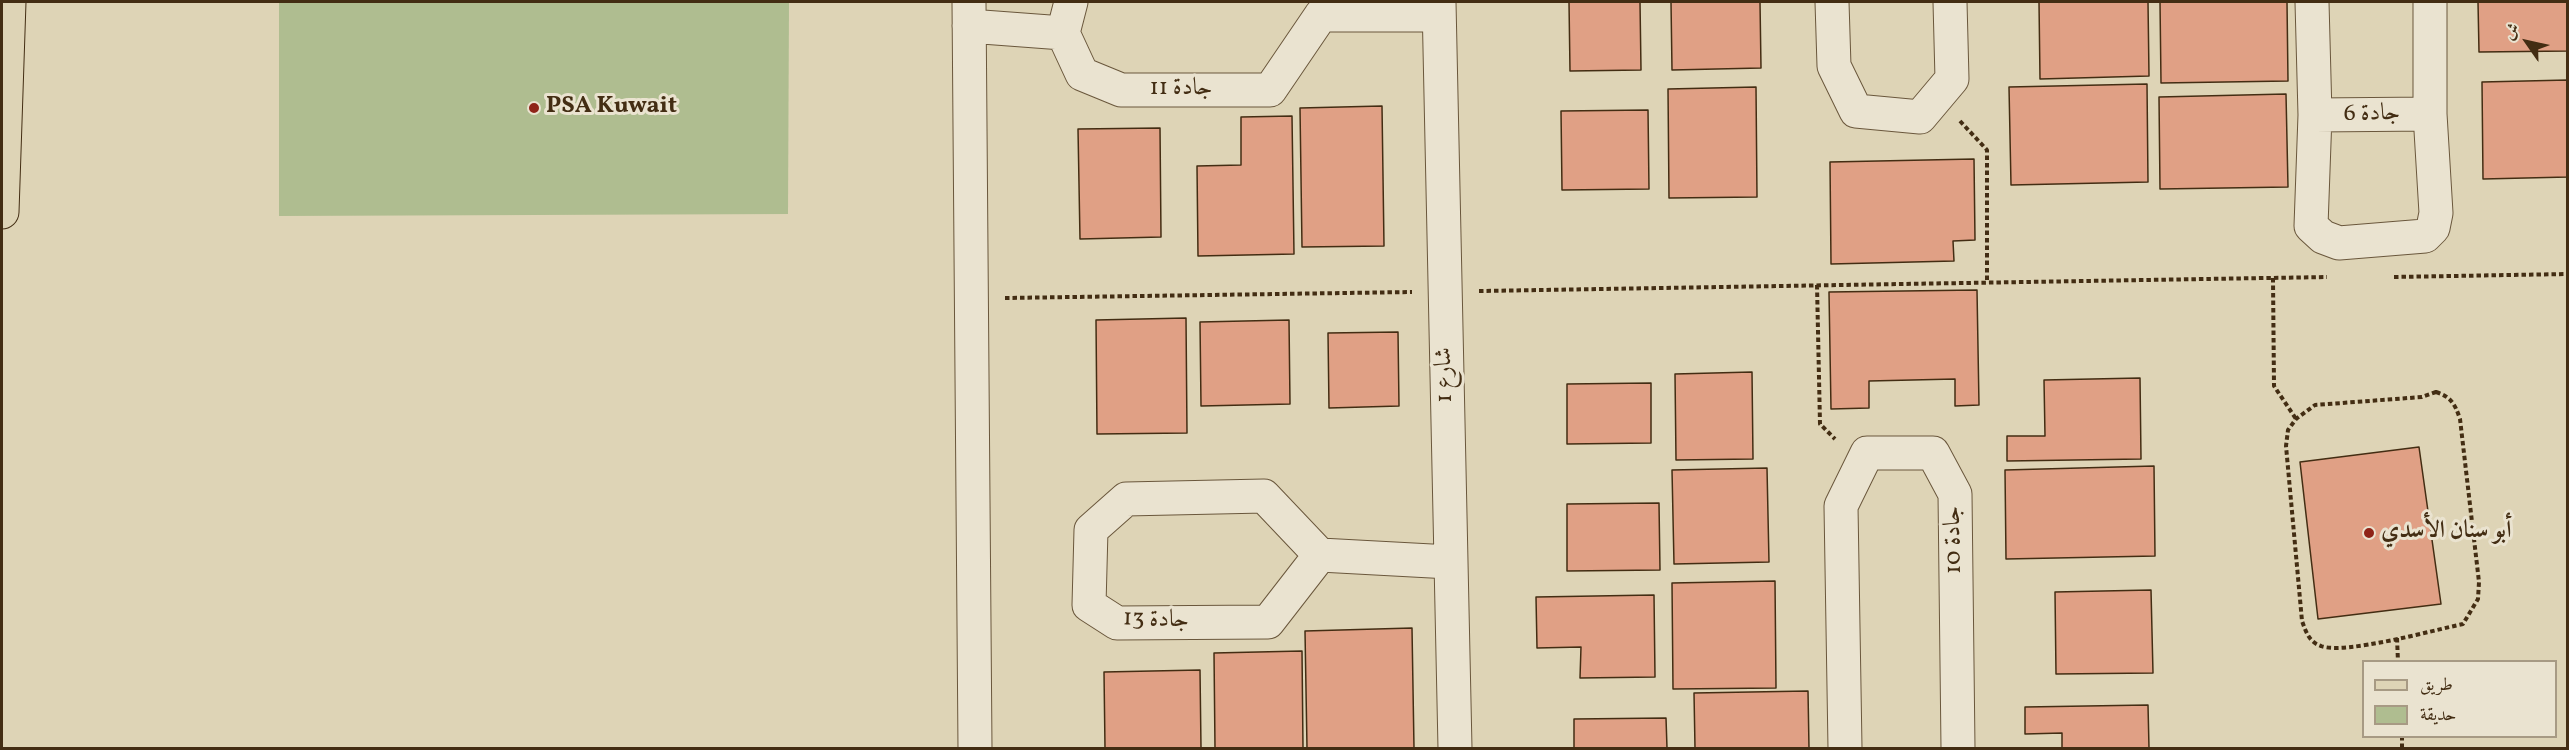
<!DOCTYPE html>
<meta charset="utf-8">
<style>
body{margin:0}
#map{position:relative;width:2569px;height:750px;overflow:hidden;background:#ded4b6;font-family:Vollkorn,Amiri,serif}
canvas{display:block}
.frame{position:absolute;inset:0;border:3px solid #432d13;pointer-events:none}
.legend{position:absolute;left:2362px;top:660px;width:195px;height:78px;box-sizing:border-box;background:#eae3d0;border:2px solid #a79a84;margin:0;padding:8px 10px;list-style:none;font-size:18px;color:#432d13}
.legend li{display:flex;align-items:center;gap:12px;height:30px}
.legend b{width:30px;border:2px solid #a79a84}
.north{position:absolute;left:2497px;top:12px;width:60px;height:60px;-webkit-text-stroke:4px #eae3d0;paint-order:stroke;rotate:304deg;font-size:16px;font-weight:700;line-height:24px;text-align:center;color:#432d13}
.north::after{content:'';display:block;margin:auto;width:21px;height:27px;background:#432d13;clip-path:polygon(50% 0,100% 100%,50% 72%,0 100%)}
</style>
<div id="map">
<canvas width="2569" height="750"></canvas>
<div class="frame"></div>
<ul class="legend">
<li><b style="height:8px;background:#ded4b6"></b>طريق</li>
<li><b style="height:16px;background:#afbd90"></b>حديقة</li>
</ul>
<div class="north">ش</div>
</div>
<script>
const ctx = document.querySelector('canvas').getContext('2d');
ctx.lineJoin = 'round';
function paint(path, color) { ctx.fillStyle = color; ctx.fill(path, 'evenodd'); }
function trace(path, color, width, dash) { ctx.strokeStyle = color; ctx.lineWidth = width; ctx.lineCap = dash ? 'butt' : 'round'; ctx.setLineDash(dash || []); ctx.stroke(path); }
function write(font, color, halo, rows, align = 'center') {
  ctx.font = font + ' Vollkorn,Amiri,serif'; ctx.lineWidth = 6; ctx.setLineDash([]); ctx.textBaseline = 'middle'; ctx.strokeStyle = halo; ctx.fillStyle = color; for (const [text, x, y, turn = 0] of rows) {
    ctx.save(); ctx.translate(x, y); ctx.rotate((+turn || 0) * Math.PI / 180); ctx.textAlign = isNaN(turn) ? turn : align; if (halo) ctx.strokeText(text, 0, 0); ctx.fillText(text, 0, 0); ctx.restore();
  }
}
const green = new Path2D(`
 M279,2h510l-1,212 -509,2z`);
const building = new Path2D(`
 M1569,2h71l1,68 -71,1z
 M1671,2h89l1,66 -89,2z
 M2039,2h109l1,74 -109,3z
 M2160,2h127l1,79 -127,2z
 M2478,2h90v49l-89,1z
 M2568,80v97l-85,2 -1,-97z
 M2147,84l1,98 -137,3 -2,-98z
 M1756,87l1,110 -88,1 -1,-109z
 M2286,94l2,93 -128,2 -1,-92z
 M1382,106l2,140 -82,1 -2,-139z
 M1648,110l1,79 -87,1 -1,-79z
 M1292,116l2,138 -96,2 -1,-90 44,-1v-48z
 M1160,128l1,109 -81,2 -2,-110z
 M1974,159l1,81 -22,1 1,20 -123,3 -1,-102z
 M1977,290l2,115 -24,1v-27l-86,2v27l-38,1 -2,-117z
 M1186,318l1,115 -90,1 -1,-114z
 M1289,320l1,84 -89,2 -1,-84z
 M1398,332l1,74 -70,2 -1,-75z
 M1752,372l1,87 -77,1 -1,-86z
 M2140,378l1,81 -134,2v-25h38l-1,-56z
 M1651,383v60l-84,1v-60z
 M2419,447l22,157 -123,15 -18,-157z
 M2154,466l1,90 -149,3 -1,-89z
 M1767,468l2,94 -95,2 -2,-94z
 M1659,503l1,67 -93,1v-67z
 M1775,581l1,107 -103,1 -1,-106z
 M2151,590l2,83 -97,1 -1,-82z
 M1654,595l1,82 -75,1 1,-31 -44,1 -1,-51z
 M1412,628l2,120h-107l-2,-117z
 M1302,651l1,97h-88l-1,-95z
 M1200,670l1,78h-96l-1,-76z
 M1808,691l1,57h-114l-1,-55z
 M2148,705l1,43h-87v-15l-37,1v-27z
 M1666,718l1,30h-93v-29z`);
const path = new Path2D(`
 M1960,121l27,29v133
 M2394,277l174,-3
 M2273,278l1,108 22,33
 M1817,285l3,139 15,15
 M1479,291l848,-14
 M1005,298l407,-6
 M2436,392c15,5 19,12 24,27l19,163 -1,17 -15,25c-29,6 -119,31 -142,22 -12,-4 -15,-14 -19,-25l-16,-175 2,-16 8,-11 19,-14 107,-8z
 M2397,638l1,24
 M2402,736v12`);
const minor = new Path2D(`
 M969,2l6,746
 M1071,2l-8,31 19,41 39,16h149l51,-75
 M1439,2l16,746
 M1832,2l2,64 22,45 64,6 32,-38 -2,-77
 M2312,2l3,113 115,-1v-112
 M1321,15h118
 M969,26l94,7
 M2315,115l-4,111 12,11 16,6 86,-7 8,-8 3,-15 -6,-99
 M1320,555l-52,67 -151,1 -28,-18 2,-75 35,-31 138,-3 56,59 130,7
 M1845,748l-4,-242 26,-53h66l22,41 3,254`);
const major = new Path2D(`
 M2,212l7,-210`);
const markers = [
 [534,108,6,"#8f2418"],
 [2369,533,6,"#8f2418"]
];
const streetNames = [
 ["جادة 11",1181,90],
 ["جادة 6",2372,115,-1],
 ["شارع 1",1446,375,-91],
 ["جادة 10",1955,540,-91],
 ["جادة 13",1156,621,2]
];
const poiNames = [
 ["PSA Kuwait",546,108],
 ["أبو سنان الأسدي",2381,533]
];
paint(green, '#afbd90');
paint(building, '#e0a085');
trace(building, '#432d13', 1.5);
trace(minor, '#6a573c', 35);
trace(major, '#432d13', 35);
trace(path, '#432d13', 4, [4.5, 3]);
trace(minor, '#eae3d0', 33);
trace(major, '#ded4b6', 33);
for (const [x, y, r, color] of markers) { const dot = new Path2D(); dot.arc(x, y, r, 0, 2 * Math.PI); ctx.fillStyle = color; ctx.fill(dot); trace(dot, '#eae3d0', 2); }
write('24px', '#432d13', '#eae3d0', streetNames);
write('bold 24px', '#432d13', '#eae3d0', poiNames, 'left');
</script>
